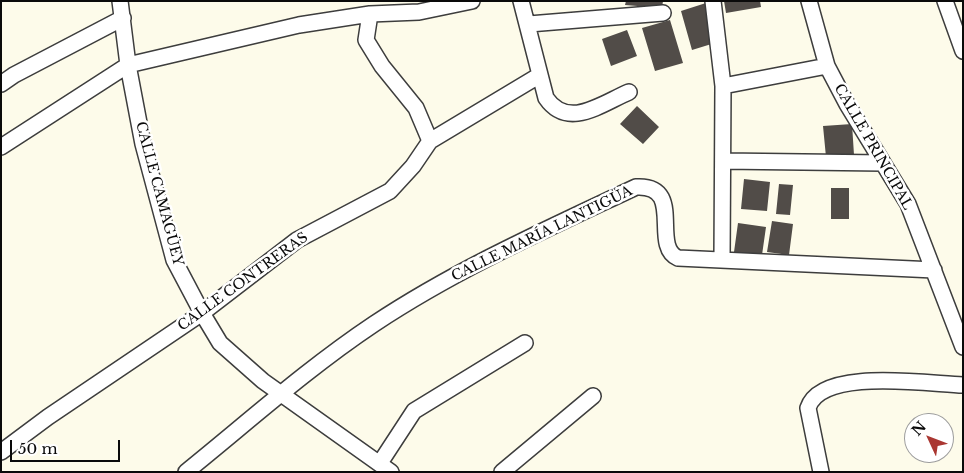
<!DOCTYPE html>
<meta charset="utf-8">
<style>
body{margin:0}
#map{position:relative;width:964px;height:473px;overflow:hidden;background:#fdfbea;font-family:"Libre Baskerville",serif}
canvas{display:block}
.frame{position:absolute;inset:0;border:2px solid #0a0a0a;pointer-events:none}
.north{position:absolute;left:904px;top:413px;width:50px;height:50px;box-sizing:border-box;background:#fff;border:1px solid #9d9d9d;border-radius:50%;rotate:313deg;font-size:14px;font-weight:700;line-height:20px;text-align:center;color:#0a0a0a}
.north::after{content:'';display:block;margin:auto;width:18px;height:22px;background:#aa3732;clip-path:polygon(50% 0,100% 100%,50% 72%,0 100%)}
.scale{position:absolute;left:10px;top:440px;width:110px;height:22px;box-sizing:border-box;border:2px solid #0a0a0a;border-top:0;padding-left:6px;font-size:15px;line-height:18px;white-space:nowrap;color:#0a0a0a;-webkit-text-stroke:4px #fff;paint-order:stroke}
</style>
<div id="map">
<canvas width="964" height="473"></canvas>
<div class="frame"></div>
<div class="north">N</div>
<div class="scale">50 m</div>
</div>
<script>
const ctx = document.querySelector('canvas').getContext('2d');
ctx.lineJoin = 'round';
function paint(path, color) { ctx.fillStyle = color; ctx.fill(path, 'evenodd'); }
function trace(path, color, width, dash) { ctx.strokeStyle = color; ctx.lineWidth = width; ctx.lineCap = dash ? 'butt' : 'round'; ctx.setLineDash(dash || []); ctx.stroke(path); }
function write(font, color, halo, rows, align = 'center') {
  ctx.font = font + ' "Libre Baskerville",serif'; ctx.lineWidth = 5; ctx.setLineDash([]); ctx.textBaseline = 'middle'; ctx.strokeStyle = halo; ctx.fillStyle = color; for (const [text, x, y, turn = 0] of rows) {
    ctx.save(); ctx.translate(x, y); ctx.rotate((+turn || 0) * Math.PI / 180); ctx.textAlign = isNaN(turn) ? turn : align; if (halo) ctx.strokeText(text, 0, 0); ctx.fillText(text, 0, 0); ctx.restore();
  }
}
const building = new Path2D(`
 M626,1h37l-1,7 -37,-3z
 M724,1h36l1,6 -35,6z
 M706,3l12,39 -26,8 -11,-39z
 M670,20l13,43 -28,8 -13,-43z
 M627,30l10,26 -26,10 -9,-27z
 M637,106l22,21 -16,17 -23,-20z
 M852,124l2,31 -28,2 -3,-31z
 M744,179l26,3 -3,29 -26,-2z
 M779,184l14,1 -3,30 -14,-1z
 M831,188h18v31h-18z
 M772,221l21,3 -4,31 -22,-3z
 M738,223l28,4 -4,28 -28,-3z`);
const minor = new Path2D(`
 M120,1l8,64 15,79 31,116 28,53 18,30 43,38 128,91
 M521,1l25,97c22,32 55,6 83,-6
 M713,1l10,85 -1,173
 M809,1l18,65 20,38 61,100 55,143
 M945,1l18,50
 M529,24l134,-11
 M1,84l13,-9 109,-57
 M723,86l104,-20
 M430,141l110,-66
 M1,147l127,-82 171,-40 71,-11 49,-2 53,-11
 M723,161l160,2
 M1,452l47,-35 154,-104 95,-73 93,-49 23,-25 17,-25 -14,-33 -34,-42 -16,-26 4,-26
 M380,463l34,-52 111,-68
 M186,472c62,-50 122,-104 188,-148 83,-55 173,-95 262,-137 50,-3 14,59 42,71l256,12
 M502,472l91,-76
 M821,472l-13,-64c13,-41 120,-24 155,-23`);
const streetNames = [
 ["CALLE PRINCIPAL",873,147,60],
 ["CALLE CAMAGÜEY",159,194,75],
 ["CALLE MARÍA LANTIGÜA",542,234,-26],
 ["CALLE CONTRERAS",243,282,-36]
];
paint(building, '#514c48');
trace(minor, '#3d3d3d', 18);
trace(minor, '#fff', 15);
write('14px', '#0a0a0a', '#fff', streetNames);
</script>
